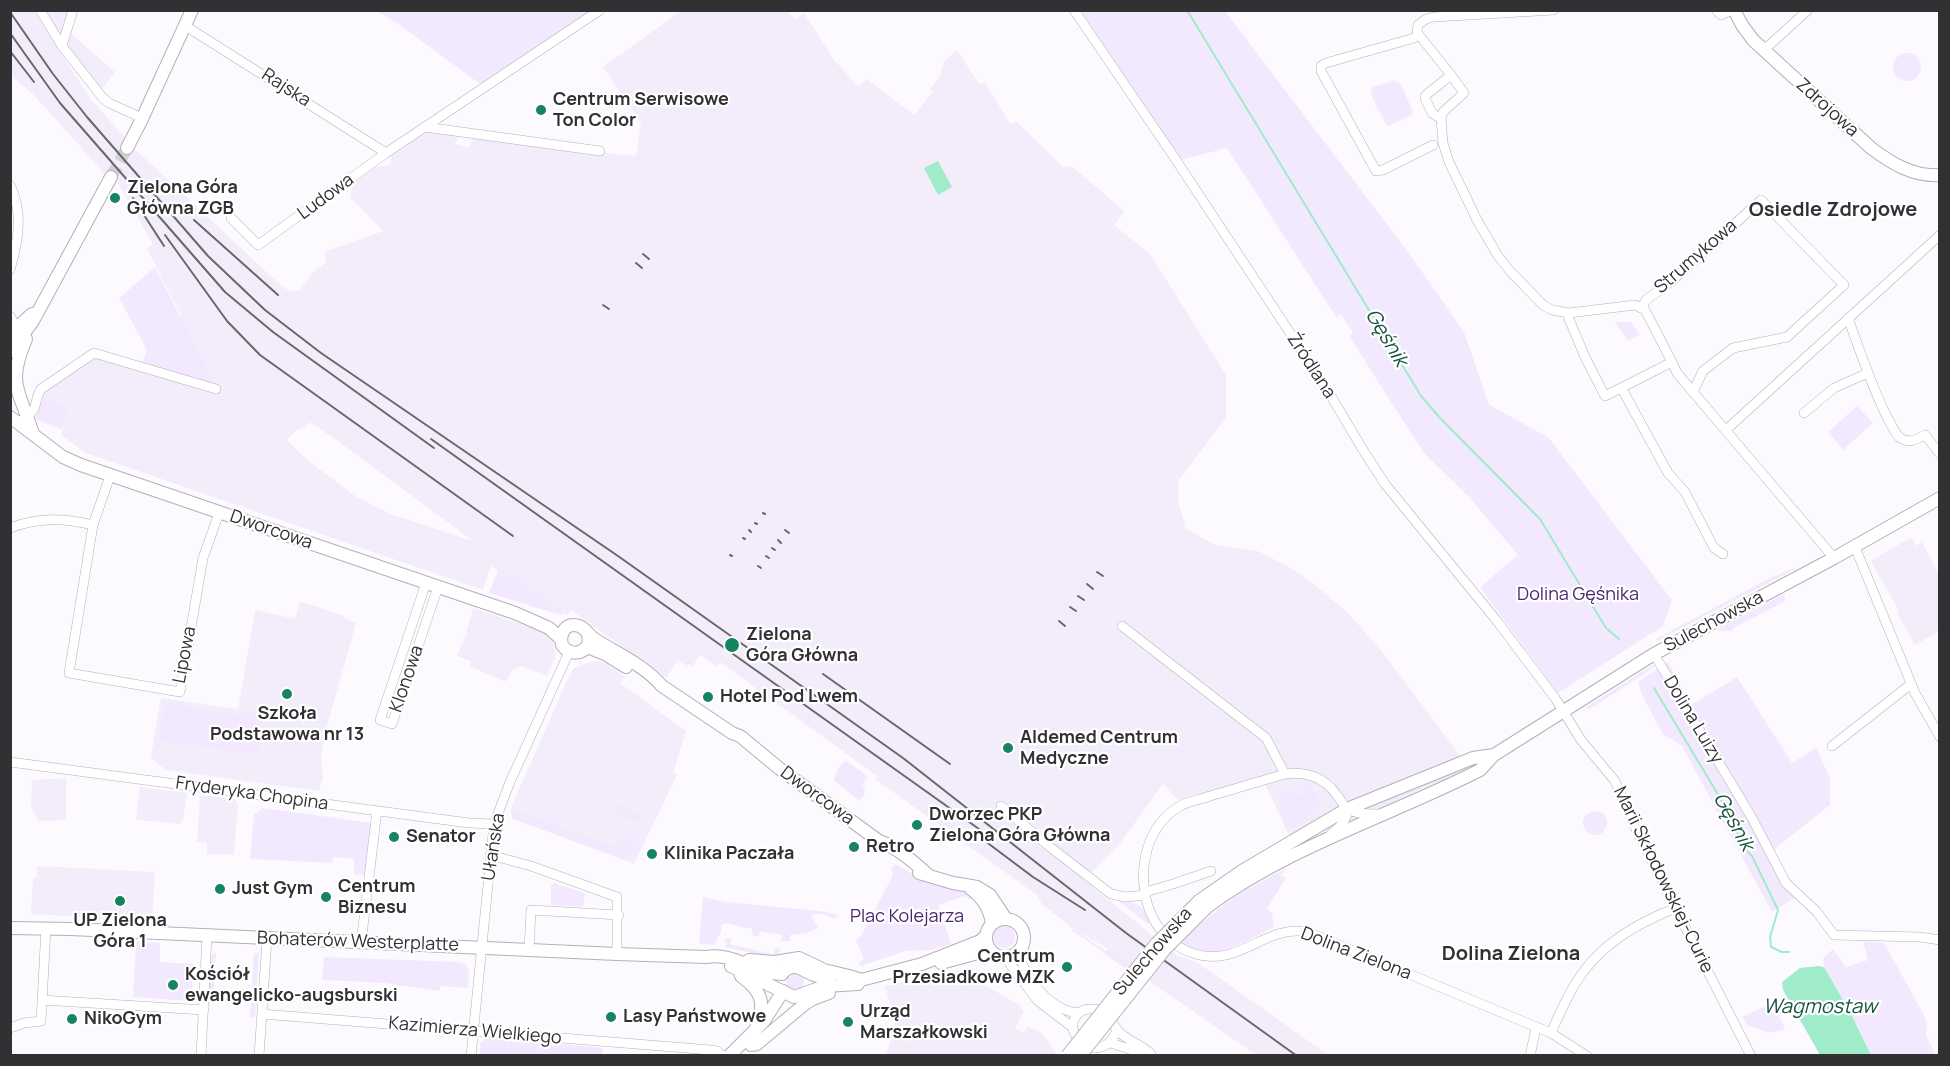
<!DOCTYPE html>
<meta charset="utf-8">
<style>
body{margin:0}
#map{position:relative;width:1950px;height:1066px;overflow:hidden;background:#fcfaff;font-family:Manrope,sans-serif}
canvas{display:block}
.frame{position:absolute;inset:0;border:12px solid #313033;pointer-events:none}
</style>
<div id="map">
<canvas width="1950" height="1066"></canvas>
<div class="frame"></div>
</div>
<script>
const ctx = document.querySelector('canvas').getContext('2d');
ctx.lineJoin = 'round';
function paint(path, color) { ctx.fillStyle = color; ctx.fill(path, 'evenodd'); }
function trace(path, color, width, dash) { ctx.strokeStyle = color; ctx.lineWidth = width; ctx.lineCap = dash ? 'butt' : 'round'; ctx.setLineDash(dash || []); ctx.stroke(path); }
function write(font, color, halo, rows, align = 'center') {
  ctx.font = font + ' Manrope,sans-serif'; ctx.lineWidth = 4.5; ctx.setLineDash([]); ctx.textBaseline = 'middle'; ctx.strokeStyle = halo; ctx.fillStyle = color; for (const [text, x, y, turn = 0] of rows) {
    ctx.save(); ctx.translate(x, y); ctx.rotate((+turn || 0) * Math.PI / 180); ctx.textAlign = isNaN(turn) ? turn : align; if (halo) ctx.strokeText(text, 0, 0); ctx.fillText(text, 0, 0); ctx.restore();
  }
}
const built = new Path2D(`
 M10,11h24l56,87 45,51 139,130 12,10 7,2 7,-1 12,-16 14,-12 -2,-10 59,-21 -33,-34 3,-14 23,-16 14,-2 2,-9 32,-22 6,-2 29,2 -3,10 13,4 4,-10 163,18 5,-33 -38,-56 78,-56h106l8,8 9,-6 30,47 24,26 9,-7 47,36 19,-23 -3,-3 9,-11 6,-18 12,-10 22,34 6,-1 26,42 5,-4 46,45 11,1 51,44 -10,14 36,29 76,121v43l-48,63 1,24 6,19 -1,4 32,17 42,6 33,17 24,17 34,29 35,40 84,112 -88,43 -87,38 -7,-19 -23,-48 -81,24 -19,-20 -45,62 -34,34 93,75 19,7 18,12 114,81h-72l-98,-68 -50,-38 -36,-21 -30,-24 -5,-9 -162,-116 2,-3 -157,-114 -4,4 -16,-11 -8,12 -4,-3 -1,2 -9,-6 -12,18 -95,-68 -3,6 -77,-50 -8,24 -397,-137 -25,-18 10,-27 -28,-11 3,-7 57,-37 39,11 39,-49 -34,-66 6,-5 -36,-62 -3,5 -11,-15 -71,-79 -21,-17zM309,422l26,17 138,102 -85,-28 -33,-17 -49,-37 -19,-19 9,-10 10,-3z
 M42,11h27l-8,29z
 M69,32l46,40 -15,20 -32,-45z
 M1912,537l4,9 6,-4 18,34 -1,55 -24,14 -18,-32 2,-2 -28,-49 2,-3z
 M300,601l44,15 -1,1 13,6 -29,103 -6,31 2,20 -4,14 -153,-21 -8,-6 -7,-7 10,-59 77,11 17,-99 40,9z
 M473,608l68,23 11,6 4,19 -9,20 -26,-10 -9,5 -7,11 -35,-16 1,-5 -14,-5 9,-22z
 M597,660l8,3 15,10 5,4 -5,6 66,48 -13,42 4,2 -43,89 -122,-46 -1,-8 2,-7 56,-127 5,-8z
 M66,778v42l-28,1 -7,-15 1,-26z
 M140,787l47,6 -4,27 -3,4 -44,-4z
 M200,795l35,4 3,6 -4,50 -27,-1v-11l-10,-1z
 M37,866l118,6 -3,46h-5l-1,2 -115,-6 2,-36 4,-1z
 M959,970l60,35 5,6 -9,17 9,5 3,-7 15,7 14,20 -2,2h-168l9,-31 -10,-38z`);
const green = new Path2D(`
 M377,11h214l-111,73 -80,-59z
 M1081,11h144l186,245 53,76 25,73 59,32 124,163 -9,26 -105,67 -78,-106 38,-32 -48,-57 -47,-46 -74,-116 4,-3 -12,-19 -5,3 -109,-169 -46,12z
 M1893 67a14 14 0 1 1 28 0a14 14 0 1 1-28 0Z
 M1394,80l7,4 12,28 -2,3 -22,11 -3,-2 -16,-31 3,-6z
 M155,267l60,117 -73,-20 5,-14 -28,-52z
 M1615,322h16l9,13 -12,6z
 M43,397l28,11 -9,22 -26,-11 1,-6z
 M1857,406l16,17 -30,27 -15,-18z
 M1796,567l1,1 -140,73 -1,-2 112,-60z
 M499,568l66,44 -2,3 -9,-2 -65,-20z
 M1784,594l1,7 -51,27 -2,3h-15l1,-2z
 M1668,662l23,43 46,-28 55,86 24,-15 14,30v27l-58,46 26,45 -26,16 -90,-166 -19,-12 -21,-39 -4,-13z
 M1653,665l3,1 -66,43 -5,-1z
 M165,704l75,11 1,-3 23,4 -5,39 -100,-15z
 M1485,758c-10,15 -35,19 -50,25 -18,7 -35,15 -53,23l-2,-6z
 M846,761l22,15 -6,9 3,2 -1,9 -4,5 -26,-20c0,-7 6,-17 12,-20z
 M1303,784l7,3 11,15 -1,6 -35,22 -7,-36 17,-3 2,5 10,-2 -1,-5h-3z
 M617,802l24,13 -2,7 -14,-3 -12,-5 1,-2 8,4 2,-2 -8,-4z
 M263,808l109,15 -5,53 -13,-2v-15l-20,-2 -2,6 -82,-4 4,-44z
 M511,810l10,2 91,34 25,-13 2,1 -11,21 -5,4 -110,-40z
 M1583 823a12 12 0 1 1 24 0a12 12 0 1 1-24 0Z
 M895,864l23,13 47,14 10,6 -5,3 -4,-4 -28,9 13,39 -19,6 -26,1 -46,15 -1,-4 5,-3 -8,-18 5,-5 28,-53 4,-8 -2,-6z
 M1286,869l-5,6 5,3 -19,31 5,4 2,14c-31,15 -58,37 -93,15 31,-31 65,-55 105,-73z
 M554,883l31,10 -2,14 -32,-2v-20z
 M703,897l23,5 94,9 20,4 -6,4 -11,-5 -12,1 7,13 -12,5 -16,2v6h-9l1,-6 -22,-4 -1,6 -7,-2v-6l-27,-6 -4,2v7l-7,13 -15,-1z
 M1117,900c21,4 22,1 33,21l-2,3z
 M993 937a11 11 0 1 1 22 0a11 11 0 1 1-22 0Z
 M1073,929l33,22 3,-3 42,30 -6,5 -60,-44 -13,-8z
 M727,938h5l-2,6 42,10h2l1,-6 5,1 -2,6h-17l-36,-8 2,-5 -4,-1z
 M136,941l24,2v19l34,2 -3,37 -58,-4z
 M1863,941l21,2 40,72 3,9 -1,11 10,20h-65l-21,-43 -26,-45 -1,-9 10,-9 13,18 22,-7z
 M212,953h4l-3,50h-6l2,-47h3z
 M254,953h5l-4,64h-5z
 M324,957l136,5c13,4 9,16 8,26l-28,-2v5l-56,-8 -62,-3z
 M786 981a9 9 0 1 1 18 0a9 9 0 1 1-18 0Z
 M1771,1003l14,24 -1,3 -16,3 -21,-8 -5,-8z
 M487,1037l116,11 -1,7h-122v-11z`);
const water = new Path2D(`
 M938,161l14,26 -14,8 -14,-27z
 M1818,966l6,1 26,45 21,43h-51l-37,-65 -1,-8 18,-14z`);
const stream = new Path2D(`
 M1187,10l234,386 19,22 100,101 66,109 13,11
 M1654,688l80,133 7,24 11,11 26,54 -8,27 1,10 11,5h7`);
const tertiaryTunnel = new Path2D(`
 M111,177l16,-29`);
const minor = new Path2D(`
 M40,10l22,36 40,51 7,6 33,15
 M1074,10l100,147 97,147 54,82 38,64 22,34 112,137 58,77 26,42 34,41 20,46 45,90 71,139
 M1554,10l-120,7 -8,2 -8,6 -1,6 2,4 32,40 -25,20 -1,3 7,15 9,6 2,24 6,19 28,58 21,36 12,15 33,34 9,5 17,3v6l16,38 20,39 67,-34 5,11 16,19 141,166
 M1716,10l5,5 10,-5
 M184,25l202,128
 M1414,38l-88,25 -5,3v5l55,100 7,-1 50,-25
 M62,46l11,-36
 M1764,50l44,-40
 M1441,119l2,-7 21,-19 -13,-18
 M425,127l175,24
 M10,185c14,28 8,57 0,85
 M231,218l27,27 128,-92 214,-143
 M1642,307l4,-7 26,-19 89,-81 83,85 -57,52 -54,11 -30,23 -10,21
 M1569,313l66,-8 10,5 27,52
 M10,316l9,16
 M1848,318c12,33 23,67 39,99 4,6 7,15 12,20 9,7 17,3 26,-2l15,19
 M1622,389l46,84 17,19 29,56 9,6
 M1804,413l30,-25 34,-15
 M23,419c18,-11 9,-16 18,-30l53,-36 122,36
 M1726,430l214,-195
 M110,476l-17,49 -24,148 111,19 23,-134 16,-45
 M10,528c29,-11 54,-10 83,-3
 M1855,547l60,146 25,44
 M426,583l-46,137 12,4 46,-137
 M1122,626l144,112 19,36
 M1654,654l98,164 34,65 30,28 18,24 86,2 20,3
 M1832,746l79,-62
 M10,762l459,61 25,1
 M1001,806l49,41 61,47 15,3 19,-2
 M1382,814c-10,0 -25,1 -34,-5 -5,-3 -8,-11 -12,-15 -12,-17 -31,-23 -51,-20 -25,7 -50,15 -75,22 -10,4 -21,5 -30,10 -34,20 -42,62 -33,97 7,24 24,44 48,51 47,13 69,-30 113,-22l243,101 36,23
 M1331,834c8,-6 17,-14 16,-25
 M490,855l41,11 86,31v57
 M1145,892l28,-8 38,-13
 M361,943l16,-132
 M529,950l2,-40 88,5
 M1018,952c7,26 31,58 60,61
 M1005,957l33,44 34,26
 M42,1000l162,10
 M262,1014l449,36 6,1 6,5
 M10,1028l14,-5 17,-2 5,-93
 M1117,1030c-13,36 -54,9 -42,-12 3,-6 8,-9 15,-9 21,-1 20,18 34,27 9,7 19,10 27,18
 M1551,1033c9,-20 19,-44 33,-62 22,-30 58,-50 92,-63
 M1111,1043l30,10 9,1
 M201,1056l6,-121
 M259,1056l8,-117
 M471,1056l23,-232 16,-42 59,-130
 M1530,1056l6,-28`);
const tertiary = new Path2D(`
 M1734,10l8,15 11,15 118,108c20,15 42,29 69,27
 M127,148l14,-27 51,-111
 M10,334l22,-20
 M26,339c-20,46 -6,52 7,95
 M10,352l23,-31 78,-144
 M10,417l53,40 18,8 434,148 34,15 12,11
 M588,633l1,10c-6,12 -19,13 -27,2 -3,-11 4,-24 17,-19 6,2 9,8 14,12 23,15 51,27 69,48l70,47 8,3 40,33 99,72c18,6 35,21 48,33
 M587,647l18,7 21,13
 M919,873l34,10 24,4 13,8 16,24
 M971,889c12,9 19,20 21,35
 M1199,901l43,-30 105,-62 126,-51 21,-3
 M1207,907c82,-61 183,-91 273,-137l14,-15 160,-101 180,-96 106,-60
 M986 938a19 19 0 1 1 38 0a19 19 0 1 1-38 0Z
 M10,928l61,1 546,25 89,3c30,-5 48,17 76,17
 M749,960l26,2 24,-4 25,12 25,6 12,4 61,-16 58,-23 6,-5
 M941,963l37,-10h15
 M731,966l63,31 31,-11 33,-2
 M782,973c13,-12 19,-3 32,2 5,2 10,3 15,3
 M741,976c24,17 24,30 14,55
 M751,1045l6,-1 49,-41 7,-4 16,-6
 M729,1056l35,-35 19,-30`);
const rail = new Path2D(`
 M10,12l43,62 34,43 121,139 57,54 56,43 297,203 285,202 223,175 171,123
 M10,33l50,70 165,189 48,40 161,116
 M10,51l24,31
 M133,198l31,48
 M194,220l84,75
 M165,235l62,86 33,34 253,181
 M643,254l6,5
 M636,263l6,5
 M603,305l6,4
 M431,439l562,400
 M763,513l2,1
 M755,523l2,1
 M749,530l2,2
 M785,530l4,3
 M743,538l2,1
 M778,540l3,3
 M772,548l3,2
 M730,555l2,1
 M766,556l3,2
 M758,566l3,2
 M1097,572l6,4
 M1087,584l6,5
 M1078,596l6,4
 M1070,607l6,4
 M1059,621l6,5
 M823,674l127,90
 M981,838l52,39 52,33`);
const tertiaryBridge = new Path2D(`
 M1067,1056l89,-112 43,-43
 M1080,1056l85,-107 42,-42`);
const markers = [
 [541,110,6,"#168461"],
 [115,198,6,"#168461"],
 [732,645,8,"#168461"],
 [287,694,6,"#168461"],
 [708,697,6,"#168461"],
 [1008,748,6,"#168461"],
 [917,825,6,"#168461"],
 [394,837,6,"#168461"],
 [854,847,6,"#168461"],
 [652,854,6,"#168461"],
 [220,889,6,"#168461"],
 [326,897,6,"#168461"],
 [120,901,6,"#168461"],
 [1067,967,6,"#168461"],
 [173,985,6,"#168461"],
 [611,1017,6,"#168461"],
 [72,1019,6,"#168461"],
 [848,1022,6,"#168461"]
];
const streetNames = [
 ["Rajska",286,88,33],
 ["Zdrojowa",1827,108,42],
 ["Ludowa",326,197,-36],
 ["Strumykowa",1696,257,-41],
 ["Źródlana",1311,366,57],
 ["Dworcowa",271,530,19],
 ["Sulechowska",1714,622,-28],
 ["Lipowa",185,655,-79],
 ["Klonowa",407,679,-71],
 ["Dolina Luizy",1693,720,59],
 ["Fryderyka Chopina",252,794,8],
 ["Dworcowa",817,796,36],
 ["Ułańska",494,847,-81],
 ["Marii Skłodowskiej-Curie",1663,880,64],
 ["Bohaterów Westerplatte",358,942,2],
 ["Sulechowska",1153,952,-49],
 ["Dolina Zielona",1356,954,21],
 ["Kazimierza Wielkiego",475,1031,5]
];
const poiNames = [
 ["Centrum Serwisowe",553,100],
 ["Ton Color",553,121],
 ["Zielona Góra",127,188],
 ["Główna ZGB",127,209],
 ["Zielona",746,635],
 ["Góra Główna",746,656],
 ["Hotel Pod Lwem",720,697],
 ["Szkoła",287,714,"center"],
 ["Podstawowa nr 13",287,735,"center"],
 ["Aldemed Centrum",1020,738],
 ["Medyczne",1020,759],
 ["Dworzec PKP",929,815],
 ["Zielona Góra Główna",929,836],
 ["Senator",406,837],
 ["Retro",866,847],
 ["Klinika Paczała",664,854],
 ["Centrum",338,887],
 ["Biznesu",338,908],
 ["Just Gym",232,889],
 ["UP Zielona",120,921,"center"],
 ["Góra 1",120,942,"center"],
 ["Centrum",1055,957,"right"],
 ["Przesiadkowe MZK",1055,978,"right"],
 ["Kościół",185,975],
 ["ewangelicko-augsburski",185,996],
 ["Urząd",860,1012],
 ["Marszałkowski",860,1033],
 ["Lasy Państwowe",623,1017],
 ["NikoGym",84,1019]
];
const parkNames = [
 ["Dolina Gęśnika",1578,595],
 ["Plac Kolejarza",907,917]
];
const neighbourhoodNames = [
 ["Osiedle Zdrojowe",1833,210],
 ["Dolina Zielona",1511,954]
];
const waterNames = [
 ["Gęśnik",1386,338,59],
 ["Gęśnik",1733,822,61],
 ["Wagmostaw",1820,1007]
];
paint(built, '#f3edfb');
paint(green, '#f3e9fe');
paint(water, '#9febca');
trace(stream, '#9febca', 2);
trace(tertiaryTunnel, '#d3d2d6', 12, [12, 6]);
trace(minor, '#b3b0b7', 10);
trace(tertiary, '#b3b0b7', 14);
trace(minor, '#fff', 9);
trace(tertiary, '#fff', 12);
trace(rail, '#68676a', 2);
trace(tertiaryBridge, '#b3b0b7', 14, []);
trace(tertiaryBridge, '#fff', 12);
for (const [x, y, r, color] of markers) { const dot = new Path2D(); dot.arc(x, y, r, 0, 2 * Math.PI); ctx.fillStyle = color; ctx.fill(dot); trace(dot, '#fff', 2); }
write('18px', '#313033', '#fff', streetNames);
write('bold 18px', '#313033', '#fff', poiNames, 'left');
write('18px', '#4b266b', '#fff', parkNames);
write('bold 20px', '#313033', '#fff', neighbourhoodNames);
write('italic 20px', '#19543f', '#fff', waterNames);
</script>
